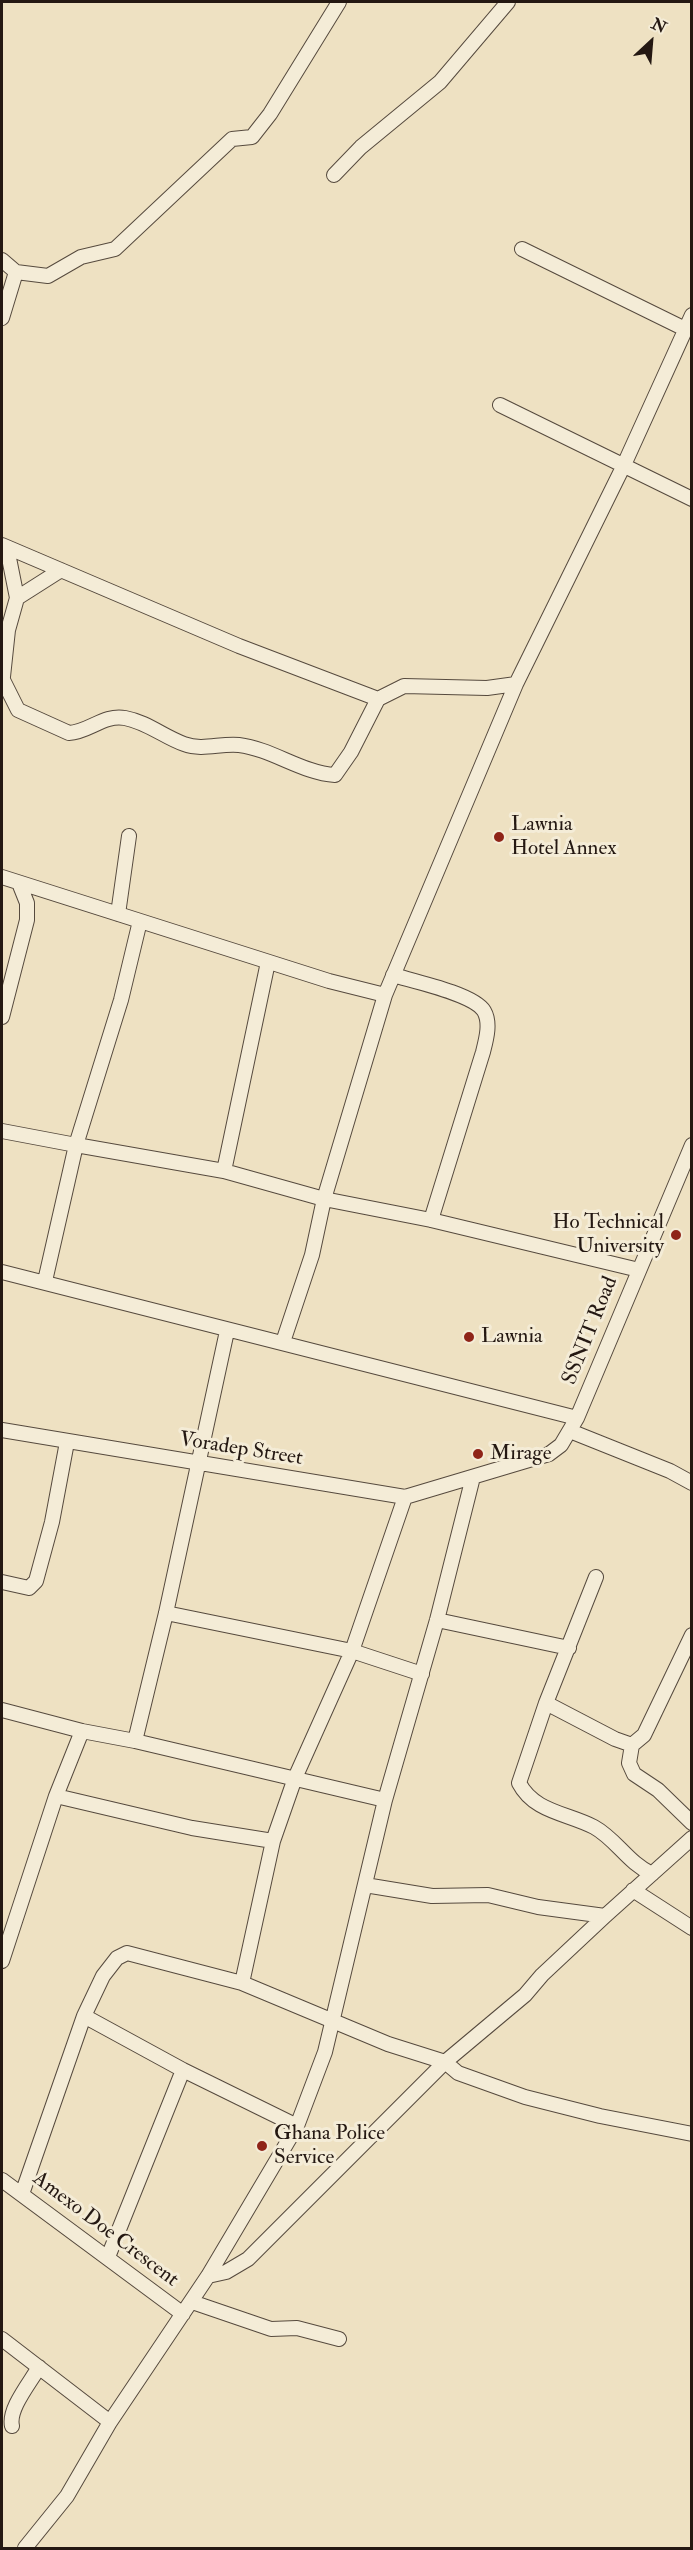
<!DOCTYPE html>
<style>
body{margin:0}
#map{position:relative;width:693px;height:2550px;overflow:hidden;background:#eee1c2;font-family:"IM FELL Double Pica",serif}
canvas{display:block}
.frame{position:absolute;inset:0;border:3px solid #241812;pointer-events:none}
.north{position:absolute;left:621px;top:12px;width:60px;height:60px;-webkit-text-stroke:4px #f4ecd7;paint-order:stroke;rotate:26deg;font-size:16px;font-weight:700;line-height:24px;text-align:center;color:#241812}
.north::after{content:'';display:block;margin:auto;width:21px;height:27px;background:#241812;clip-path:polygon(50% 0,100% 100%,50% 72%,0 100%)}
</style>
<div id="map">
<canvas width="693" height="2550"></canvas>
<div class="frame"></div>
<div class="north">N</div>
</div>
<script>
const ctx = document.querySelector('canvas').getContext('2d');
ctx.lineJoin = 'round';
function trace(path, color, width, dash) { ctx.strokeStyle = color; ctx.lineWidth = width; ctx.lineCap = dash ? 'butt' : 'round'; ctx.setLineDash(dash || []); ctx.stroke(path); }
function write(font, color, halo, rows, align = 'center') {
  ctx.font = font + ' "IM FELL Double Pica",serif'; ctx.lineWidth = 6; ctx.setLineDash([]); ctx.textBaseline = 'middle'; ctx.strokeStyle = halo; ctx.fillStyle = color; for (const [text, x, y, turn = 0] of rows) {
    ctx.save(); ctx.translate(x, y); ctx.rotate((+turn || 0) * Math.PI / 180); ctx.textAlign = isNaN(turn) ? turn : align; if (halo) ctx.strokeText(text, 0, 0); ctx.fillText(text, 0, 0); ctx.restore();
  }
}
const minor = new Path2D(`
 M334,175l27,-28 79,-65 68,-80
 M522,249l163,80
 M2,260l14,12 32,4 33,-19 34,-8 117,-110 20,-2 18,-23 69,-112
 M2,318l14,-46
 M500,405l192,94
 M2,545l237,101 139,53
 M7,548l10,50
 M3,680l15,30 51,23c20,-1 35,-19 56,-15 22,4 39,19 59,26 19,7 36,-1 55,1 33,4 63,28 96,30l16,-23 27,-53 26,-13 83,2 29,-4
 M2,686l6,-56 9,-32 44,-28
 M2,877l327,104 56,14
 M118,914l11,-78
 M393,975c20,6 81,19 91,36 7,12 2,29 -1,41l-52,168
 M2,1017l25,-97v-17l-8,-20
 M2,1131l74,14 45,-145 19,-79
 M224,1171l44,-209
 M2,1272l575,146
 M45,1281l31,-136 148,26 100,28 107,21 208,50
 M283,1342l29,-87 12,-56 61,-204 131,-311 107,-217 69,-152
 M2,1430l403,67 144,-43 12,-9 16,-27 115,-273
 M570,1431l100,40 22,12
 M596,1577l-50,126 -27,80c15,29 48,30 75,44 22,12 34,36 58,47
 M2,1582l27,6 7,-7 16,-59 15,-80
 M166,1613l186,38 70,23
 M437,1620l132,28
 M546,1703l69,36 17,6 -3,18 5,11 24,16 34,33
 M2,1710l80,21 53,10 250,59
 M135,1741l31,-128 61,-282
 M632,1745l12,-10 48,-100
 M56,1796l136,32 81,13
 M365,1885l67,11 56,-1 50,12 67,9
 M633,1890l59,38
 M2,1961l54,-165 26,-65
 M242,1983l31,-142 22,-63 57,-127 53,-154
 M84,2016l99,54 114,56
 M2,2180l181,134
 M22,2194l62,-178 19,-40 14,-18 10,-5 115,30 146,61 57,18 13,11 67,24 75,19 92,18
 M108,2257l75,-187
 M208,2276l18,-4 22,-13 197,-197 80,-67 17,-20 63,-59 87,-78
 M192,2302l79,27 26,-1 42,11
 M2,2339l108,83
 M12,2426c-4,-17 18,-43 27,-59
 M25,2548l42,-52 43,-74 98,-146 89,-150 28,-74 60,-252 52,-180 36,-143`);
const markers = [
 [499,837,6,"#8f2418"],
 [676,1235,6,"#8f2418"],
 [469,1337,6,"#8f2418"],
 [478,1454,6,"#8f2418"],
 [262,2146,6,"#8f2418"]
];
const poiNames = [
 ["Lawnia",511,825],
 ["Hotel Annex",511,849],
 ["Ho Technical",664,1223,"right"],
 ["University",664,1247,"right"],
 ["Lawnia",481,1337],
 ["Mirage",490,1454],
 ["Ghana Police",274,2134],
 ["Service",274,2158]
];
const streetNames = [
 ["SSNIT Road",591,1331,-68],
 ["Voradep Street",241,1450,9],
 ["Amexo Doe Crescent",105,2230,37]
];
trace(minor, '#564a3e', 16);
trace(minor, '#f4ecd7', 14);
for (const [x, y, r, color] of markers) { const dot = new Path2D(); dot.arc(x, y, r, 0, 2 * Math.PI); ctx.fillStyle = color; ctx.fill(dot); trace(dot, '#f4ecd7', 2); }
write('21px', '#241812', '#f4ecd7', poiNames, 'left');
write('21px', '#241812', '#f4ecd7', streetNames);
</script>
